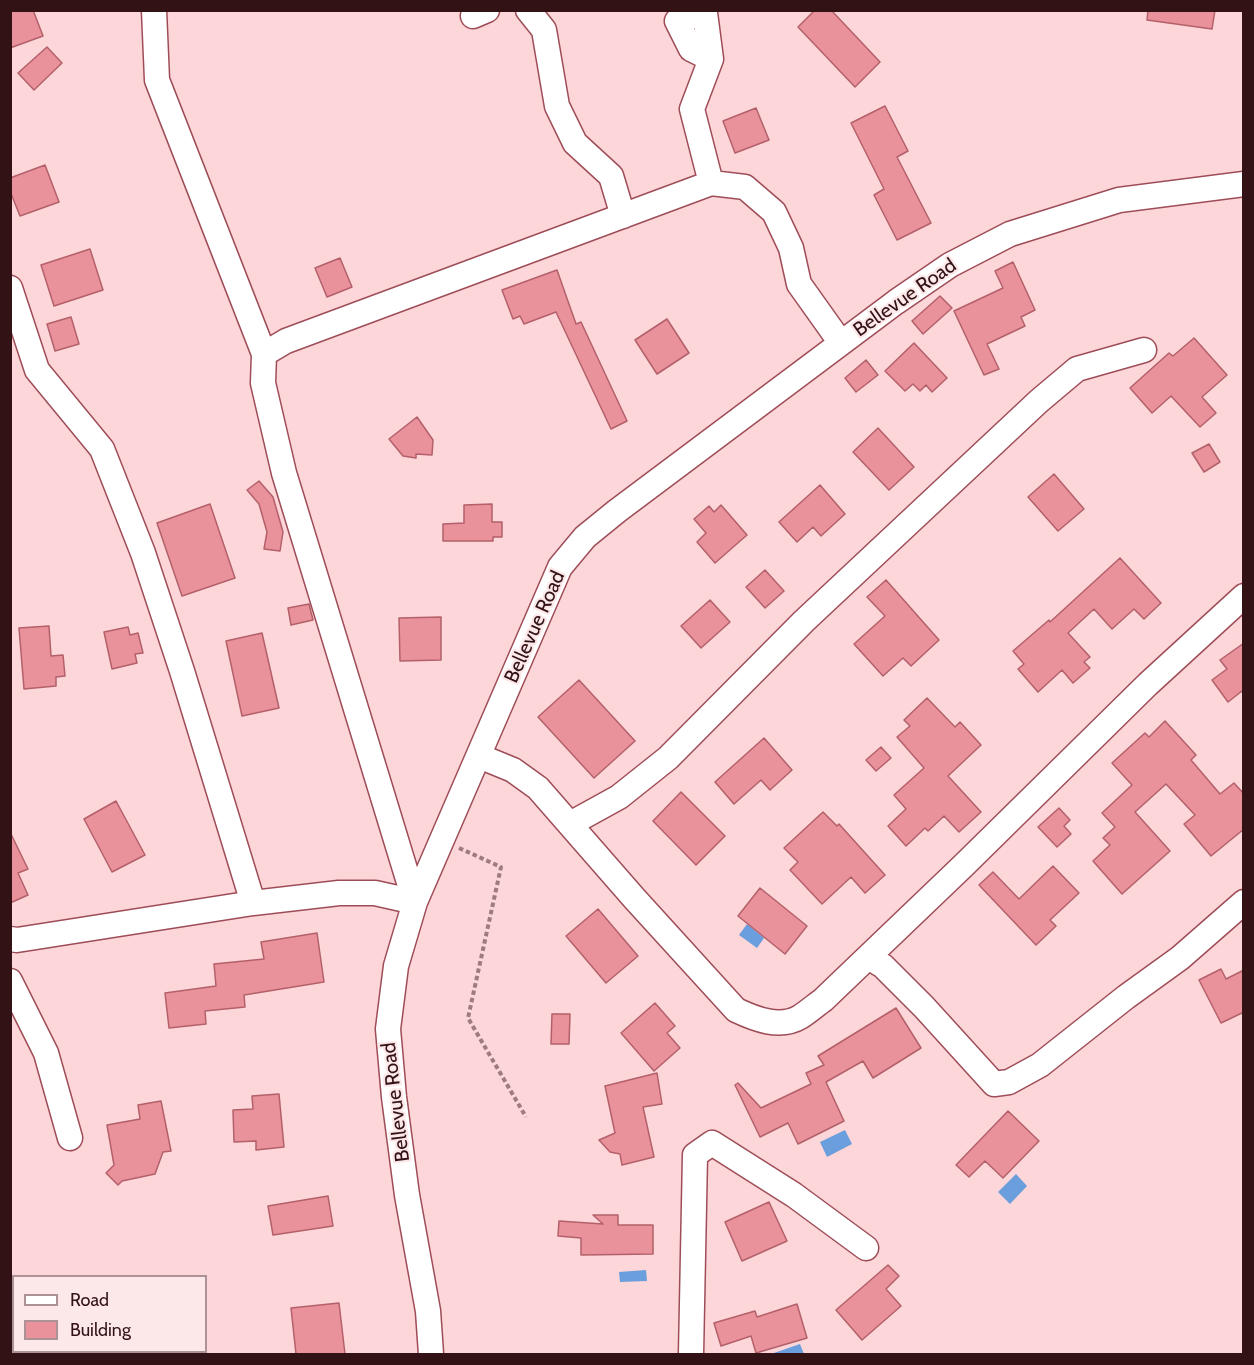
<!DOCTYPE html>
<style>
body{margin:0}
#map{position:relative;width:1254px;height:1365px;overflow:hidden;background:#fcd6d8;font-family:Cabin,sans-serif}
canvas{display:block}
.frame{position:absolute;inset:0;border:12px solid #331216;pointer-events:none}
.legend{position:absolute;left:12px;top:1275px;width:195px;height:78px;box-sizing:border-box;background:#fce8e9;border:2px solid #ac9295;margin:0;padding:8px 10px;list-style:none;font-size:18px;color:#331216}
.legend li{display:flex;align-items:center;gap:12px;height:30px}
.legend b{width:30px;border:2px solid #ac9295}
</style>
<div id="map">
<canvas width="1254" height="1365"></canvas>
<div class="frame"></div>
<ul class="legend">
<li><b style="height:8px;background:#fff"></b>Road</li>
<li><b style="height:16px;background:#ea929b"></b>Building</li>
</ul>
</div>
<script>
const ctx = document.querySelector('canvas').getContext('2d');
ctx.lineJoin = 'round';
function paint(path, color) { ctx.fillStyle = color; ctx.fill(path, 'evenodd'); }
function trace(path, color, width, dash) { ctx.strokeStyle = color; ctx.lineWidth = width; ctx.lineCap = dash ? 'butt' : 'round'; ctx.setLineDash(dash || []); ctx.stroke(path); }
function write(font, color, halo, rows, align = 'center') {
  ctx.font = font + ' Cabin,sans-serif'; ctx.lineWidth = 4.5; ctx.setLineDash([]); ctx.textBaseline = 'middle'; ctx.strokeStyle = halo; ctx.fillStyle = color; for (const [text, x, y, turn = 0] of rows) {
    ctx.save(); ctx.translate(x, y); ctx.rotate((+turn || 0) * Math.PI / 180); ctx.textAlign = isNaN(turn) ? turn : align; if (halo) ctx.strokeText(text, 0, 0); ctx.fillText(text, 0, 0); ctx.restore();
  }
}
const water = new Path2D(`
 M747,924l17,14 -7,10 -18,-13z
 M845,1130l7,14 -25,13 -7,-15z
 M1016,1174l11,12 -17,18 -12,-12z
 M646,1270l1,11 -27,1 -1,-10z
 M800,1344l4,10h-33z`);
const building = new Path2D(`
 M10,10h23l10,26 -33,12z
 M815,10h16l49,52 -25,25 -57,-60z
 M1148,10h67l-3,19 -65,-9z
 M47,47l15,16 -28,27 -16,-17z
 M885,106l23,45 -11,6 34,66 -34,17 -23,-45 10,-6 -33,-66z
 M756,108l13,32 -34,13 -12,-32z
 M45,165l14,37 -39,14 -10,-25v-13z
 M90,249l13,41 -49,16 -13,-41z
 M340,258l12,29 -25,10 -12,-29z
 M1013,262l22,48 -14,7 4,9 -38,18 12,25 -15,6 -30,-64 49,-23 -8,-17z
 M557,270l19,54 5,-2 46,99 -16,8 -55,-117 -32,12 -4,-8 -7,3 -11,-29z
 M940,296l12,12 -29,26 -11,-13z
 M71,317l8,27 -24,7 -8,-27z
 M667,319l22,34 -32,21 -22,-34z
 M1194,338l33,37 -25,22 14,16 -16,14 -29,-31 -19,17 -22,-25 39,-35 4,3z
 M914,343l33,35 -15,14 -6,-7 -6,6 -7,-7 -8,7 -20,-20z
 M866,360l12,15 -22,17 -11,-14z
 M417,417l16,23 -1,15 -16,-1v4l-13,-2 -14,-17z
 M878,428l36,39 -25,23 -36,-38z
 M1209,444l11,18 -16,10 -12,-19z
 M1054,474l30,35 -26,22 -30,-34z
 M259,481l14,16 10,35 -3,19 -16,-2 3,-17 -8,-28 -12,-14z
 M820,485l25,29 -24,22 -8,-9 -16,15 -18,-20z
 M210,504l25,74 -53,18 -25,-73z
 M492,504v18h10v15h-9v4h-50v-17l21,-1v-18z
 M721,505l26,30 -32,28 -18,-21 9,-9 -12,-14 15,-13 5,6z
 M1120,558l41,45 -17,16 -10,-10 -22,20 -18,-20 -26,24 22,24 -6,5 6,6 -17,15 -11,-13 -24,22 -20,-23 6,-5 -11,-13 36,-31 1,2z
 M765,570l19,21 -19,17 -19,-21z
 M886,580l53,60 -28,26 -8,-8 -20,18 -29,-32 31,-28 -18,-19z
 M710,600l20,22 -29,26 -20,-22z
 M309,604l4,16 -22,5 -3,-17z
 M441,617v43l-41,1 -1,-43z
 M49,626l2,30 12,-1 2,21 -9,1v9l-32,3 -5,-61z
 M128,627l2,8 8,-2 5,20 -8,1 2,9 -25,6 -8,-37z
 M262,633l17,75 -37,8 -16,-75z
 M1244,643v51l-2,-3 -14,11 -16,-22 15,-11 -7,-9z
 M579,680l56,61 -41,37 -56,-61z
 M927,698l28,29 5,-5 21,23 -33,31 33,36 -22,20 -15,-16 -16,15 -3,-3 -19,18 -18,-20 18,-17 -12,-14 30,-27 -27,-31 13,-11 -6,-6z
 M1165,721l31,34 -5,5 29,34 14,-11 10,11v35l-33,27 -27,-32 11,-9 -29,-31 -31,28 35,39 -48,43 -29,-33 17,-16 -7,-7 12,-11 -13,-14 30,-28 -20,-22 33,-30 4,4z
 M764,738l28,32 -22,20 -9,-10 -27,24 -19,-22z
 M881,747l10,11 -15,13 -10,-11z
 M681,792l44,44 -29,29 -43,-44z
 M116,801l29,54 -33,17 -28,-53z
 M1059,808l11,12 -6,6 7,8 -14,13 -19,-20z
 M823,812l14,14 2,-2 46,51 -20,18 -14,-16 -29,27 -32,-34 8,-8 -14,-14z
 M10,832l18,37 -10,4 10,22 -18,8z
 M1053,866l26,27 -29,27 6,6 -20,19 -57,-60 14,-13 26,27z
 M760,888l47,38 -22,28 -47,-38z
 M598,909l40,47 -32,27 -40,-47z
 M317,933l7,49 -80,13 1,12 -40,4 1,13 -37,4 -4,-35 51,-7 -2,-22 50,-5 -3,-17z
 M1221,969l5,10 18,-9v42l-23,11 -22,-43z
 M655,1003l20,23 -8,7 13,15 -26,23 -33,-38z
 M896,1008l25,40 -48,30 -10,-17 -37,21 18,39 -46,23 -10,-21 -28,14 -25,-52 3,-2 23,25 50,-24 -5,-11 18,-8 -6,-9z
 M552,1014h18l-1,30h-18z
 M657,1073l5,31 -19,3 11,50 -32,8 -2,-11 -10,-2 -11,-12 16,-7 -10,-47z
 M279,1094l5,53 -28,3v-9l-22,1 -1,-32 20,-1 -1,-13z
 M161,1101l10,50 -8,1 -8,22 -33,7 -4,4 -12,-12 8,-8 -7,-40 33,-6 -2,-14z
 M1008,1111l31,30 -36,37 -18,-17 -16,16 -13,-12z
 M328,1196l5,30 -60,9 -5,-29z
 M769,1202l18,39 -45,20 -17,-39z
 M593,1215h25v10h35v29l-72,1v-17l-23,-2 1,-15 44,3z
 M888,1265l11,11 -13,13 15,17 -39,34 -26,-30z
 M339,1303l6,51h-49l-5,-46z
 M797,1304l10,34 -51,15 -5,-17 -30,10 -7,-23 41,-12 2,6z`);
const path = new Path2D(`
 M459,848l42,19 -33,151 58,99`);
const minor = new Path2D(`
 M154,10l3,70 107,274
 M528,10l16,20 13,76 18,37 36,33 12,40
 M473,16l14,-6
 M711,183l-19,-74 19,-50 -6,-46 -28,8 14,28 20,10
 M10,288l27,82 65,79 41,104 39,118 71,232 86,-10h36l40,9 -131,-429 -21,-90 1,-29 22,-13 425,-158 34,4 29,25 17,36 8,36 42,59
 M479,756l34,14 25,18 96,110 102,112c19,9 44,19 64,7 8,-5 16,-12 23,-17l140,-134 185,-182 96,-88
 M570,824l49,-27 49,-39 136,-137 235,-220 38,-32 67,-19
 M10,939l7,1 236,-37
 M868,957l15,9 41,41 70,77 15,-2 31,-17 86,-68 54,-39 64,-56
 M10,981l36,72 24,85
 M431,1354l-3,-43 -21,-116 -13,-98 -6,-68 8,-63 19,-64 145,-335 25,-30 32,-26 279,-209 54,-37 60,-31 109,-34 125,-16
 M691,1354l4,-199 17,-12 82,52 72,53`);
const streetNames = [
 ["Bellevue Road",905,298,-35],
 ["Bellevue Road",535,627,-66],
 ["Bellevue Road",396,1102,-97]
];
paint(water, '#6a9edc');
paint(building, '#ea929b');
trace(building, '#b3606a', 1.5);
trace(minor, '#9e4d58', 27);
trace(path, '#9e7b7e', 4, [4.5, 3]);
trace(minor, '#fff', 24);
write('20px', '#331216', '#fce8e9', streetNames);
</script>
